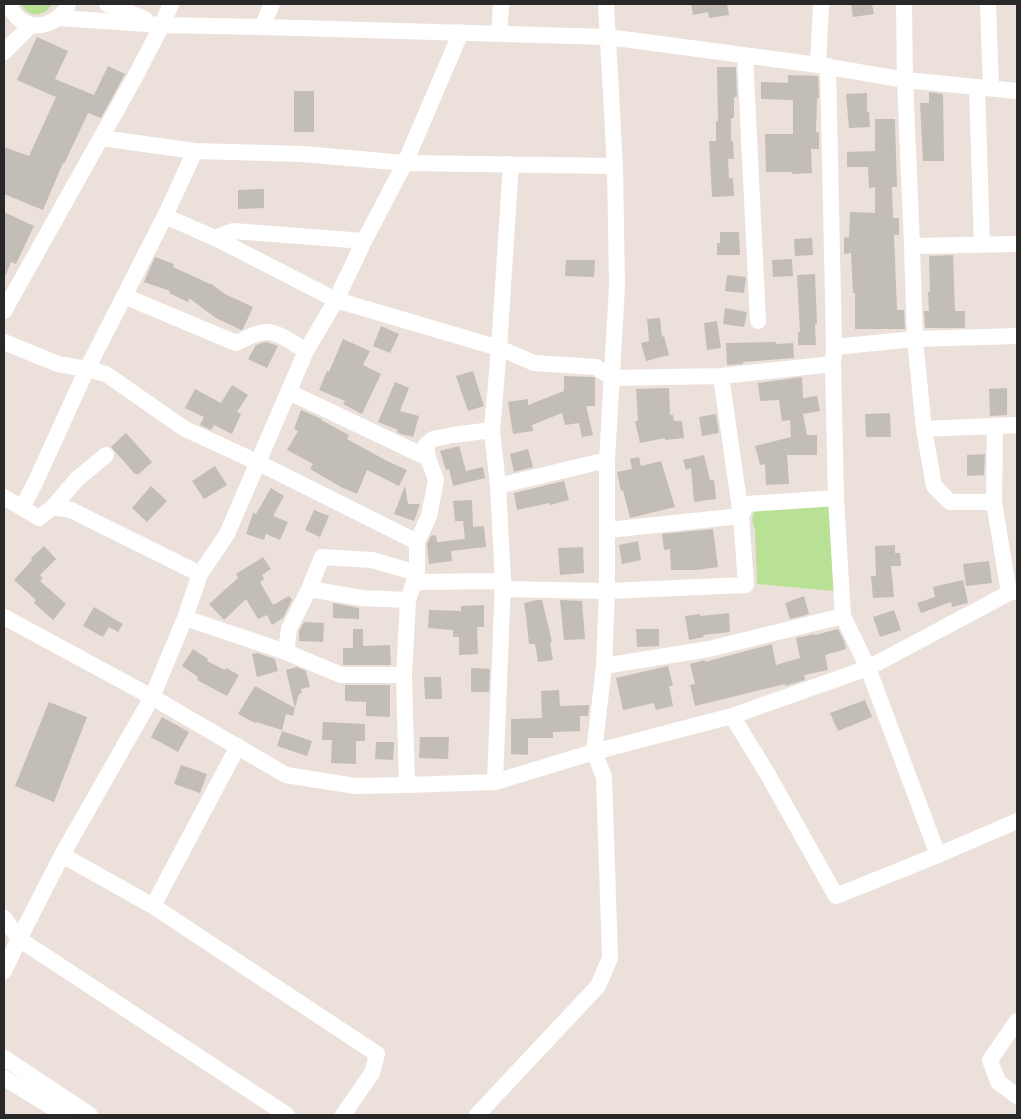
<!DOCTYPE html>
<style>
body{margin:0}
#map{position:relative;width:1021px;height:1119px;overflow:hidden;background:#ebe1da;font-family:Rubik,sans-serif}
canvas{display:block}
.frame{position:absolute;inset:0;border:5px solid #282828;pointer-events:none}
</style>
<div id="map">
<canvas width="1021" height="1119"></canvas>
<div class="frame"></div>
</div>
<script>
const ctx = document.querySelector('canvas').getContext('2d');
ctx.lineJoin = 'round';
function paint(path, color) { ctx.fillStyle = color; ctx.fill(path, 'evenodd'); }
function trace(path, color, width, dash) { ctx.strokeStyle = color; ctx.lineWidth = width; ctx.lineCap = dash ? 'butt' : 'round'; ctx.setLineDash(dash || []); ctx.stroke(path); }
const green = new Path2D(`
 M21,4h31c-8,14 -23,14 -31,0z
 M831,506l3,85 -77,-7 -2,-55c-3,-7 -4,-11 0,-18z`);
const building = new Path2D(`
 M691,4h36l2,11 -20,3 -1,-6 -15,3z
 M851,4h21l2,10 -21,3z
 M37,37l31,14 -13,28 39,16 14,-29 17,8 -24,44 -13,-5 -24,51 -1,-1 -20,47 -39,-16v-47l25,9 27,-59 -39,-17z
 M717,67h19l1,30h-3v21h-3v23h2l1,18h-6l1,19h4l1,18 -22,1 -3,-56h7v-20h2z
 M788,75l30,1 1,22h-2l-1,34h3v17h-8l1,24 -20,1v-2h-26l-1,-38h28v-34l-32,-1v-17l27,1z
 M294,91h20v41h-20z
 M929,92l14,2 1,67h-21l-3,-58h9z
 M867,93v19h2l1,15 -21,1 -3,-34z
 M875,119h20l2,68h-5l1,31h6v17h-5l3,75h7l1,19h-50v-36h-2l-2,-40 -7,1v-16l5,-1 1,-25 25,1v-26l-6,1 -1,-21h-21v-15l28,-1z
 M264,189v19l-26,1v-19z
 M4,212l30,14 -18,38 -5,-2 -7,17z
 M720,232h19l1,23h-23v-12h3z
 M812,238l1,17 -18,1 -1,-17z
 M953,255l2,56h10v17h-40l-1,-17h5l-1,-19h2l-1,-36z
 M155,257l19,7 -1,3 37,17v-1l15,11 28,13 -10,22 -2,1 -25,-12 -27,-20 -1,4 -19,-9 1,-2 -26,-9z
 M792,259l1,17 -20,1 -1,-17z
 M566,260h29l-1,17 -29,-1z
 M815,274l2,50h-2l1,21h-18v-13h2l-3,-57z
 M727,275l19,2 -2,16 -19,-2z
 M725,308l22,4 -3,15 -21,-3z
 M660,318l2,19 2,-1 5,19 -23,6 -5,-18 8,-2 -2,-22z
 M717,321l4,27 -14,2 -3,-27z
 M381,326l18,8 -9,19 -17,-7z
 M343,339l27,12 -7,14 18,9 -19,40 -19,-10 2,-3 -26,-11 8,-19 2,1z
 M266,342l12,4 -11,22 -19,-9 8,-14z
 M776,342v2l17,-1 1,15 -51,4v2l-16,1 -1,-22z
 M473,371l11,35 -16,5 -12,-35z
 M564,376l29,1 2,1v28h-9l7,29 -11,2 -3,-14 -14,2 -3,-12 -30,12 1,6 -20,3 -5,-32 20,-3v6l36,-14z
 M802,377l1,21 14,-2 3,15 -17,3 4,21h10v20h-30l2,29 -23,1 -1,-21 -5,1 -5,-19 36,-9 -1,-17 -8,1 -3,-21 -19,1 -2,-18z
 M395,382l14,6 -9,23 19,5 -6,21 -12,-3 -4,-2 1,-2 -20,-8z
 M232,385l16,10 -11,17 4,2 -9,20 -18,-9 -3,5 -11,-5 4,-8 -19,-9 10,-19 26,14z
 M669,388l1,27h3l1,6h8l2,17 -19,2v-2l-25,5 -5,-22h3l-2,-32z
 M1007,388v27l-17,1 -1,-27z
 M301,410l21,9 -1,1 28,15 -2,4 40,22 20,9 -8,16 -32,-16 -10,24 -16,-7 -31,-18 3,-5 -26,-14 11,-19 -4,-2z
 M890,413l1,24h-25l-1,-23z
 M716,414l3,19 -17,3 -3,-19z
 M126,433l26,29 -13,12h-4l-24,-27z
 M459,446l7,25 17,-4 2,11 -32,8 -4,-17 -3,1 -6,-19z
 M528,449l5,18 -19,5 -4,-18z
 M985,454l-1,21 -17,1v-21z
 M704,455l6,25h4l2,19 -22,3 -3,-34 -5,2 -3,-10z
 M639,457l2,9 20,-5 14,46 -45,11 -7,-28 -2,1 -4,-19 15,-3 -2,-10z
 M215,466l12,19 -23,14 -12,-18z
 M564,481l5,19 -19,5 -1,-2 -32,7 -3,-17z
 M151,486l16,15 -20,21 -15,-14z
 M405,486l3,18h12l-6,17 -20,-7z
 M271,488l13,8 -11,20 15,6 -8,18 -14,-6 -2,6 -18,-6 7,-21 3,1z
 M472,500l1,27 11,-1 2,21 -35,4 1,10 -23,3 -2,-20 4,-8 5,-1 1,7 28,-3 -2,-18h-8l-2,-20z
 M314,510l15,6 -9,21 -15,-7z
 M713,529l5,38 -21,3h-26l-1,-21 -6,1 -2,-16z
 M638,541l3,19 -19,4 -3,-19z
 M895,545v8h5l1,13h-10l3,31 -21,1 -2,-22h5l-1,-30z
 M44,546l12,13 -16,16 3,3 -3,3 26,23 -13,16 -19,-17 2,-3 -22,-20 18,-20 -1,-2z
 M583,547l1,26 -24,2 -2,-27z
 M263,557l8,12 -9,6 2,4 -4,3 13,23 16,-9 3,4 -9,18 -11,7 -5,-10 -9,4 -12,-20 -22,21 -15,-16 29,-26 -2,-4z
 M989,561l3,22 -26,3 -3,-22z
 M963,580l5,23 -16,4 -1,-5 -30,11 -4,-10 18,-6 -2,-10z
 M804,596l5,18 -19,5 -5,-16z
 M537,600h5l10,42 -2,1 3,17 -15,2 -3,-18h-6l-3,-29 -2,-12z
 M560,600l22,1 3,38 -21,1z
 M333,603l26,5v11l-26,-1z
 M484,605v22h-7l1,27 -19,1v-18h-6v-7l-25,-2 1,-18 32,1v-5z
 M94,607l29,17 -5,8 -9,-5 -6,10 -20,-11z
 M894,610l7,20 -21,7 -7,-20z
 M729,613l1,19 -27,3 1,2 -15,3 -4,-24 15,-2v2z
 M304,622l20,1 -1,19 -24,-1v-10z
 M353,629h10v17l27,-1 1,20h-48v-17h10z
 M636,629h23v17l-22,1z
 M838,629l6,12 2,8 -21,6 3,15 -24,5 1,5 -20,6v-2l-90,22 -5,-21 5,-1 -5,-20 15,-4v2l67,-18 4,21 24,-7 -4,-20 19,-4v1z
 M193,649l15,10 -1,2 18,9 1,-2 13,7 -12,21 -30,-16 1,-3 -16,-11z
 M257,653l18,6 3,12 -21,6 -5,-23z
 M668,666l5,20h-4l4,20 -17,4 -2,-7 -31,7 -7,-32z
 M297,667l9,4 4,16 -9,2 1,4 -3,1 -4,14 -9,-38z
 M471,668l19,1 -1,23h-18z
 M424,677h17l1,22h-17z
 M345,685h45v32l-24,-1v-14l-21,-1z
 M255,686l40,22 -2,8 -7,-2 -4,16 -26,-8 -1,1 -17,-9z
 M559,690l1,16 29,-1 -1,11h-8v15l-27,1v6h-25v17l-17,-1v-35l31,-1 -1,-27z
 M865,700l7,17 -34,14 -8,-18z
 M49,702l38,15 -33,85 -39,-16z
 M162,717l27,15 -11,20 -27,-15z
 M323,722l42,2v17h-9v23l-25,-1 1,-23h-10z
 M282,731l30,10 -5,15 -30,-10z
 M420,737h29l-1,22 -29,-1z
 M376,742h18l-1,18 -18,-1z
 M181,765l26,9 -7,19 -26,-9z`);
const minor = new Path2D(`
 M9,4c7,19 26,27 44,17 7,-4 13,-9 15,-17
 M107,4l38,15
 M904,4l1,76 7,166 3,93 9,90 10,57 16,16h44
 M988,4l3,84
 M59,18l103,7 100,2 346,10 210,28 87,15 112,11
 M262,27l10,-23
 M499,34l2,-30
 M4,52l27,-27
 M745,55l13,266
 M818,65l3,-61
 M828,66l6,281 -1,17 3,134 7,118 25,52 70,187
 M977,87l5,158
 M101,138l94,13 108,3 102,9 210,3
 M165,216l52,23 119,61 163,48 35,15 62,4 16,11 109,-2 112,-12
 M217,239l5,-4 11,-4 131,10
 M912,246l105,-2
 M124,296l112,47c9,-4 20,-11 30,-11 14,0 28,12 40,19
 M4,311l131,-234 27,-52 9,-21
 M4,342l54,22 29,5 19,5 79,55 72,33 160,80
 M834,347l81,-8 102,-3
 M289,392l139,66
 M995,426l-1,76 15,91
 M924,429l93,-4
 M498,486l109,-26
 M4,497l35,21 14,-11 18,3 129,64
 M53,507l24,-28 29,-24
 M22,508l13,-25 52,-114 78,-153 30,-65
 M608,530l133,-14 6,-12 89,-6
 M414,582l89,-1
 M309,589l53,9 46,2
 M502,589l105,2 139,-6 -5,-69 -20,-140
 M4,617l148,80 134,78 69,11 52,-1 88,-3 99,-30 138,-36 136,-48 141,-75 8,-2
 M185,618l101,34 55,23h63
 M286,652l3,-23 20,-40 13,-32 50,3 45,13
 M604,666l105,-17 134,-33
 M732,716l35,57 69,123 102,-41 79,-34
 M495,782l8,-201 -5,-95 -6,-56 7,-82 12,-184
 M407,785l-3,-110 4,-75 9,-27v-31l12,-26 7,-36 -8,-22 -2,-13 7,-6 20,-4 39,-5
 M62,855l91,51 224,148 -5,19 -29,42
 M153,906l85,-160
 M4,918l15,21 268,176
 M4,971l15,-32 43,-84 90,-158 33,-79 15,-44 27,-40 79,-183 30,-51 28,-59 41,-78 56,-131
 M1017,1021l-27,39 8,22 19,14
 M4,1058l86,57
 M4,1078l61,37
 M477,1115l121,-129 12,-28 -6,-181 -10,-25 10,-86 3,-75v-131l10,-173 -2,-121 -9,-162`);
paint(green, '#b9e196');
paint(building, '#c2bdb6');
trace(minor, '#fff', 16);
</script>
